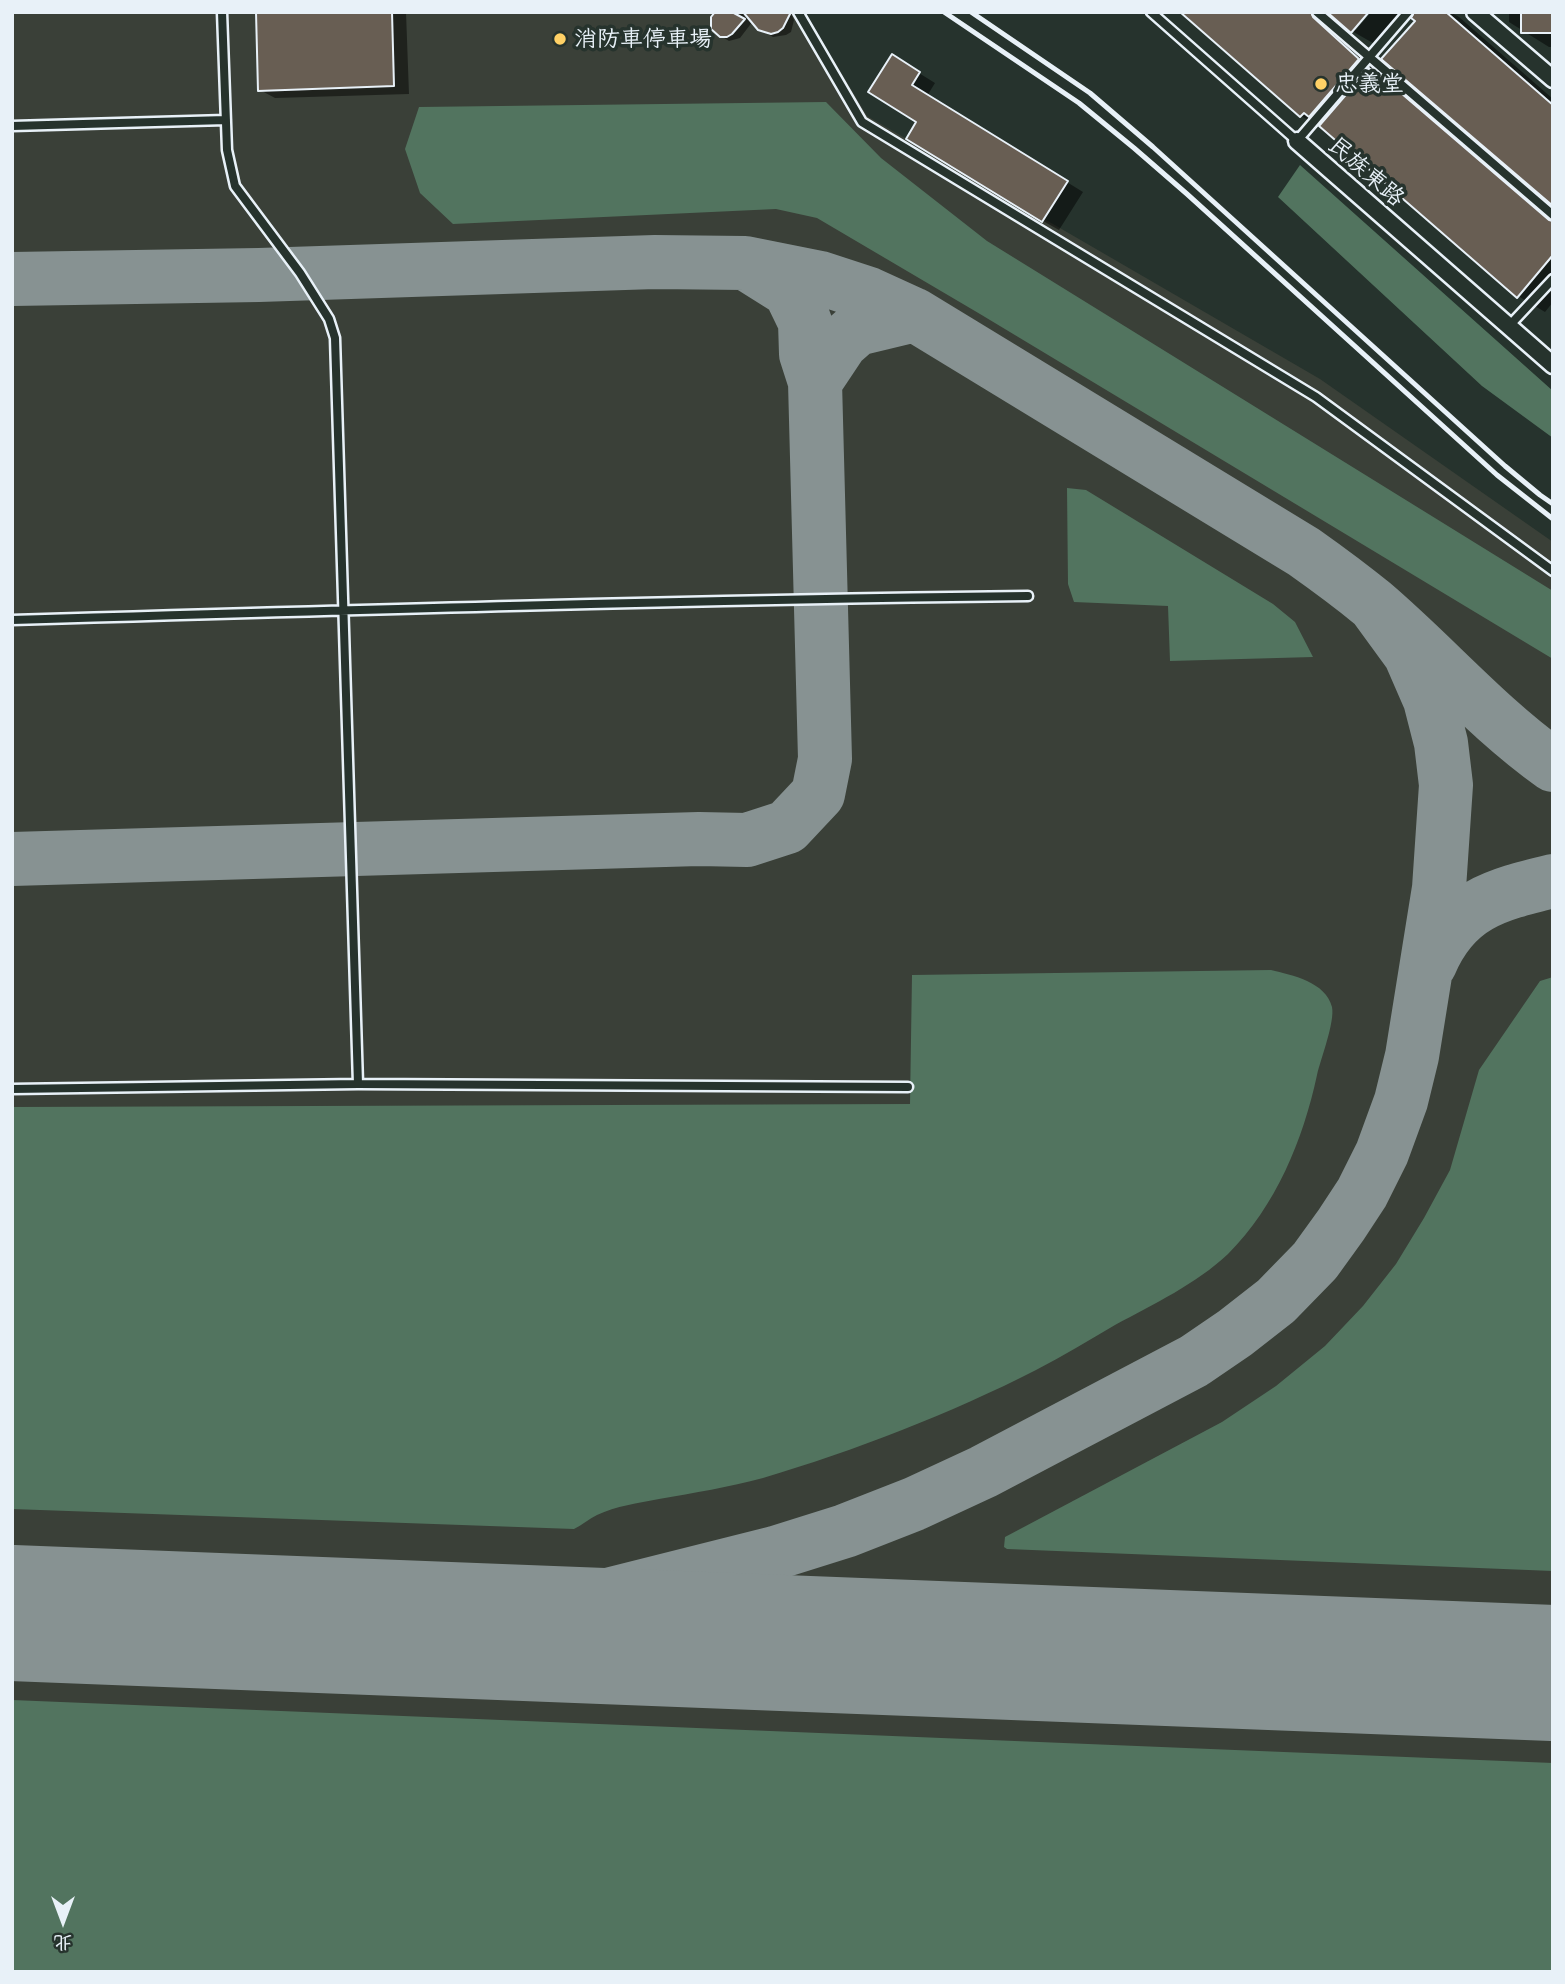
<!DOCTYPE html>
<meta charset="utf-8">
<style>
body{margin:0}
#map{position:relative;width:1565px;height:1984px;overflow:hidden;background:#26332d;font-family:"Comic Neue","LXGW WenKai TC",sans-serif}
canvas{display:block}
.frame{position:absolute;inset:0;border:14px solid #e8f1f8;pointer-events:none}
.north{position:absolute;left:28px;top:1886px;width:70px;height:70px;-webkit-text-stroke:5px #26332d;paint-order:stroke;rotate:180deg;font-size:19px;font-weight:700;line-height:28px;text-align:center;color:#e8f1f8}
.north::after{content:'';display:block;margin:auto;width:24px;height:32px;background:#e8f1f8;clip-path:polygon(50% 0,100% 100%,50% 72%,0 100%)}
</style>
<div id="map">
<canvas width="1565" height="1984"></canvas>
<div class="frame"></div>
<div class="north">北</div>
</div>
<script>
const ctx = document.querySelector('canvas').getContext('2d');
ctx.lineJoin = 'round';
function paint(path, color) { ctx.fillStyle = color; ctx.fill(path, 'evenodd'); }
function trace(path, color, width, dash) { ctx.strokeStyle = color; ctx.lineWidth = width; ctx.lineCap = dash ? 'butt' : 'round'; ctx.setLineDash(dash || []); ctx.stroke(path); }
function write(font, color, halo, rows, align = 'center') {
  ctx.font = font + ' "Comic Neue","LXGW WenKai TC",sans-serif'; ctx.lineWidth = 7; ctx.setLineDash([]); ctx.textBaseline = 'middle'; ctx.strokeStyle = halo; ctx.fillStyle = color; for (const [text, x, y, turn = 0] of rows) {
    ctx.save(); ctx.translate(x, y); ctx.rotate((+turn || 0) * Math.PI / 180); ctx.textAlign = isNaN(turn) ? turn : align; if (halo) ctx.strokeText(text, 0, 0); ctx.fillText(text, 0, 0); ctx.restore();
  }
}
const built = new Path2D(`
 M12,12h793l62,104 453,263 233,163v1430h-1541z`);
const green = new Path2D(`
 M826,102l55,56 106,83 566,350v68l-573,-345 -163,-96 -41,-9 -323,15 -33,-31 -15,-44 14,-42z
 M1300,165l253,226v47l-71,-52 -204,-189z
 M1067,488l19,2 187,114 22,18 18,35 -143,4 -2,-55 -94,-4 -6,-18z
 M1271,970c21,5 55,12 61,37 3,15 -11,51 -15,68 -14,65 -41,131 -89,179 -32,30 -74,50 -113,71 -26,15 -52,31 -79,45 -84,43 -182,81 -273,108 -34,9 -69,15 -104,21 -21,4 -43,7 -62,16 -8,4 -15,10 -23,14l-562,-20v-402l898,-3 2,-129z
 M1553,977v594l-546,-22 -3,-2 1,-10 217,-115 54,-36 49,-40 38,-40 33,-42 28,-46 26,-48 29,-100 61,-89z
 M12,1700l1541,63v209h-1541z`);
const shadow = new Path2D(`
 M258,12h148l3,82 -134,4 -15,-8z
 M718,12h72l4,8 -3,12 -5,3 -13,2 -14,-8 -6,-8 -13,17 -11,3 -8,-5z
 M1183,12h184l-16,18h5l15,-18h38l-31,34 -26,-15 -11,-10 -3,2 -1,7 47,45 -1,2 17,9 153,132v84l-8,10 -27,-16 -190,-165 -27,-15z
 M1423,12h27l9,5 94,82v105z
 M1507,12h46v35h-4l-40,-25v-9z
 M893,57l42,26 -8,13 156,96 -24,38 -16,-9 -124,-99z`);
const taxiway = new Path2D(`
 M12,279l247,-4 396,-13 90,1 75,15 49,16 46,21 389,237c24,17 47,34 69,52 61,52 114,114 180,161
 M815,382l26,-39 16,-14 58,-14
 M12,859l687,-20 48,1 40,-13 31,-33 7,-35 -10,-377 -9,-28 -1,-32 -15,-31 -43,-27
 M1430,964c25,-59 65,-69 123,-83
 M12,1606l281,17 190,-11 56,-5 65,-11 171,-43 70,-22 69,-27 69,-32 211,-111 41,-28 41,-32 39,-40 26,-36 21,-32 20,-40 19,-52 11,-45 27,-168 7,-103 -5,-42 -11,-43 -20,-46 -35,-48`);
const runway = new Path2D(`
 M12,1613l1541,60`);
const building = new Path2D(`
 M256,12h136l2,74 -136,5z
 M715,12h17l13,7 -13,15 -5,3h-7l-9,-8v-12z
 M743,12h48l-8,16 -5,4 -7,2 -13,-4z
 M1180,12h131l2,5 46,42 -50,58 -5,-4 -4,4z
 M1327,12h42l-18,21z
 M1414,12h32l107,93v101l-172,-147 34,-38 -4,-3z
 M1521,12h32v21h-32z
 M892,54l28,18 -8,13 156,96 -26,41 -136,-83 10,-17 -48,-30z
 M1369,68l2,2 2,-1 176,151 4,1v34l-36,43 -198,-172z`);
const lane = new Path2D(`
 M222,12l5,138 8,36 65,87 29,46 6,19 23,746
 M798,12l64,110 454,275 237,174
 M1151,12l146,129 111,-129
 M1317,12l236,203
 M12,126l214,-6
 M1509,326l44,-47
 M12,620c339,-10 678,-20 1016,-24
 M12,1089l346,-5 550,3`);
const street = new Path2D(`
 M1475,12l78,67
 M1297,141l256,224`);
const rail = new Path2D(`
 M944,12l135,91 55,45 53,46 310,281 56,44
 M971,12l119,81 63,54 352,319 35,29 13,9`);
const markers = [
 [560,39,7,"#ffd166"],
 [1321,84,7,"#ffd166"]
];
const poiNames = [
 ["消防車停車場",574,39],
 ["忠義堂",1335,84]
];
const streetNames = [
 ["民族東路",1366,172,41]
];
paint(built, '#3a4038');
paint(green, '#52745f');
paint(shadow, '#0007');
trace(taxiway, '#879292', 54);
trace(runway, '#879292', 136);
paint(building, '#685e53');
trace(building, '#e8f1f8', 2);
trace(lane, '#e8f1f8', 13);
trace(street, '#e8f1f8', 21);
trace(lane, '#26332d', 8);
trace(street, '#26332d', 16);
trace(rail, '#e8f1f8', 5);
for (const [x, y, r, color] of markers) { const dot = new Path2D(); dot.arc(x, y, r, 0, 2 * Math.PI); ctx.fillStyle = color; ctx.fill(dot); trace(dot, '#26332d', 2.5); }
write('23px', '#e8f1f8', '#26332d', poiNames, 'left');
write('23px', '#e8f1f8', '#26332d', streetNames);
</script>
